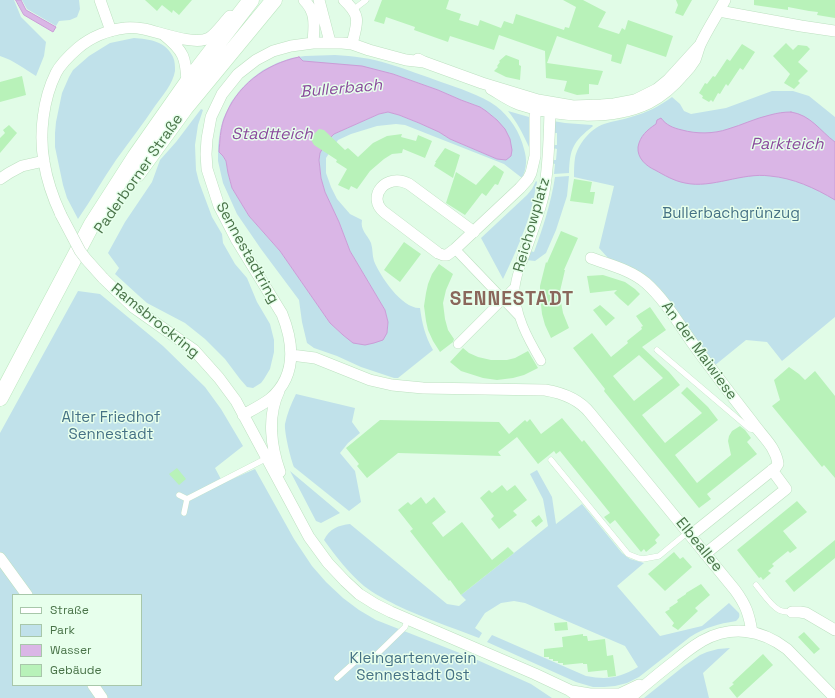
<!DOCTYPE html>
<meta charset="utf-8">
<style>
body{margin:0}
#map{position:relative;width:835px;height:698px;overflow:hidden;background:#e1fce7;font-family:"Space Grotesk",sans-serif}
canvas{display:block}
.legend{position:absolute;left:12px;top:594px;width:130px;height:92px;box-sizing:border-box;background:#e7ffec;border:1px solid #a8c7aa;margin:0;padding:5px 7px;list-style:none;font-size:12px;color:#497348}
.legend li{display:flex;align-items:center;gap:8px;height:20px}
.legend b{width:20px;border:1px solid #a8c7aa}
</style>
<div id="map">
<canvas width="835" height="698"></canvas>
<ul class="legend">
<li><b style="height:5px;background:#fff"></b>Straße</li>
<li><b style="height:11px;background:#c0e1ea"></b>Park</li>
<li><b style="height:11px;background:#dab6e6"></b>Wasser</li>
<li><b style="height:11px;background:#b8f2b9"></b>Gebäude</li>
</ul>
</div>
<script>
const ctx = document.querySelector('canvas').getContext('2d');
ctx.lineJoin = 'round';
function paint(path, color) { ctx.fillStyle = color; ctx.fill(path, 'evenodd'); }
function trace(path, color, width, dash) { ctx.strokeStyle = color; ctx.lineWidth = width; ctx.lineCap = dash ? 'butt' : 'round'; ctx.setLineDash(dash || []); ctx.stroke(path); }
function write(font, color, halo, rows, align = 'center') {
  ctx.font = font + ' "Space Grotesk",sans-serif'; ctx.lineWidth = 3; ctx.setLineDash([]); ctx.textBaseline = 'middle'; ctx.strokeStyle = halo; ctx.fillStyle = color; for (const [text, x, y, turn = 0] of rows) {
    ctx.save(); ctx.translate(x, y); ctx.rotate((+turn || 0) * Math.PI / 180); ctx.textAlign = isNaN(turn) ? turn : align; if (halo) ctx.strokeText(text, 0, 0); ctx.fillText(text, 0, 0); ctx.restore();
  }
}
const green = new Path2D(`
 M0,0h14l7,17 25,25 -2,14 -8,20c-13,-8 -21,-15 -36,-20z
 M22,0h57l1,9 -3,8 -7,3 -11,1 -3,5 -29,-17z
 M134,38c15,1 32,3 39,19 2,4 2,9 2,14 -2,13 -13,25 -20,35 -12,18 -26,36 -39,54 -13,19 -25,40 -38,59l-11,-21 -4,-13 -8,-38v-14l1,-11 6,-29 7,-16 4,-7 16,-14 21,-13z
 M335,55c18,1 36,3 54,9 17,5 35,12 52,18 17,6 40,13 55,24 14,11 24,26 28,43 3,10 3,19 -2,29l-18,-14 -99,-39 -9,-1 -19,2 -26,8 -13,6 -12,18v15l5,14 6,12 13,15 12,6c-2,10 5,14 9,23 2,6 1,12 3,18 6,15 28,48 46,47 2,15 5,28 13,42l-35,28h-4l-33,-11 -24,-11 -23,-8 -7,-5 -5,-21 -3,-22 -38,-51 -24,-35 -14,-31 -5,-22v-15l2,-15 3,-12 8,-17 9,-12 11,-11 12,-9 14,-7 14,-5 14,-2zM299,57l4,4 90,13 45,16 23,10 19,7 17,13v39l-47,-20 -11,-7 -20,-9 -20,-8 -11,-3 -9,2 -45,20 -8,8 -7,11v7l2,18 4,14 14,30 11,29 35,59 3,12 -1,11 -34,9 -10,-7 -13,-12 -50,-72 -31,-35 -17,-28 -4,-15 -2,-12 -3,-5 -4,-4 2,-22 3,-11 9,-18 8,-11 11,-11z
 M772,91h21l16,5 26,21v200l-53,44 -15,-19 -21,-2 -32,26 -48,-67 -53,-37 -5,-4 -9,-10 15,-62 -40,-9c0,-6 0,-13 1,-19 3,-14 15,-29 29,-34 9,-3 18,-4 27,-7 15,-4 29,-11 41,-20l8,7 4,7 7,3 35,-6z
 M201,109l2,1 -5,15 -3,20 1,25 3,12 13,35 10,17 1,9 12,21 12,14 10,24 13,22 4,16v12l-4,17 -6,10 -3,4 -8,5 -6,-1 -7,-8 -15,-20 -20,-20 -20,-16 -38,-20 -9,-8 -23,-21 4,-6 -11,-15 17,-31 27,-40 8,-22 16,-18z
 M508,111l21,6v30c-6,-13 -12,-25 -21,-36z
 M553,121l12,2 27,2 1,1c-20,16 -23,22 -24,47l-15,1 1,-10 -3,-1 1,-3h3l1,-11 -4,-1v-3h4v-12h-3z
 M569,176l-2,20 -11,34 -10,23 -11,8 -9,-1 4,-9 4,1c9,-24 17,-49 21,-75z
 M536,181l1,1c-3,15 -6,31 -12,46 -6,17 -14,34 -22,51l-22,-41 46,-43 5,-6z
 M78,291l22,3 63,52 42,41 16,22 22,37 -28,22 8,15 32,-14 39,70 18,27 14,16 17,16 16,12 17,10 99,39 56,25 21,14h-552v-265zM13,595h128v90h-128z
 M296,394l59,14 -3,14 8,11 -12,10 -8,10 15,18 6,31 -12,9 -55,-44c-3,-7 -10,-35 -9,-43 2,-10 6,-20 11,-30z
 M537,470l15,27 4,27 26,-20 40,49 8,6 14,4 -27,23 43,50 42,-10 27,-23 10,10c1,4 0,5 -3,8 -18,3 -30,6 -46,16l-51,40 -12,6 -12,3 -11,1h-11l-17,-5 -89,-40 5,-7 94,41c22,4 33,2 52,-9l-13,-21 -100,-43 -11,-2 -13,2 -16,10 -10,15 7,5 -3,5c-28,-11 -56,-20 -83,-33 -11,-6 -22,-11 -32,-19 -15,-13 -28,-29 -40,-46 5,-11 15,-15 26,-16l97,80 12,2 7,-6 -5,-5 87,-69 -5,-27 -13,-25z
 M290,471l50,42 -19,10 -5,-2z
 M730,648l-27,25 6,25h-65l40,-32 16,-11 7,-3 11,-3z`);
const water = new Path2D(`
 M16,0h5l5,10 30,17 -3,5 -29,-17z
 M299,57l4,4 59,5 31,8 45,16 23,10 19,7 6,4 11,9 8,9 5,10 2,11 -1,6 -5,4 -9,-1 -47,-20 -11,-7 -20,-9 -20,-8 -11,-3 -9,2 -45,20 -8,8 -6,11 -1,7 2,18 4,14 14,30 11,29 35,59 3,12 -1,11 -4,7 -9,3 -9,2 -12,-2 -10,-8 -13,-12 -50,-72 -31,-35 -17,-28 -4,-15 -2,-12 -3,-5 -4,-4c1,-11 1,-22 5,-33 12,-33 41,-55 75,-62z
 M791,112c20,3 29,19 44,30v58c-20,-12 -42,-22 -65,-24 -28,-4 -58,13 -85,7 -11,-2 -21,-8 -30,-13 -9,-4 -18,-12 -17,-23 2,-11 9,-17 18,-23l1,-4 4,-2c5,7 12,10 21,12 14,4 32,4 46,-1 14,-4 28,-11 42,-14 7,-2 14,-3 21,-3z`);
const building = new Path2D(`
 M145,0h47l-13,15 -6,-5 -1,3 -10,-8 -5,6z
 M382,0h67l-3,9 15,5 -2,6 19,6 2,-6 21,8 3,-7 9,3 3,-10 48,16 1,-3 4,1 7,-21 -13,-7h20l23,12 -8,15 21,7 3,-6 3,2 3,-10 45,16 -7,21 -39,-13 -6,20 -10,-3 1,-6 -55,-19 -10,27 56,8 -5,14 -9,-1v10l-12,1 -13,-4 3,-10 -21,-3 -1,-27 -46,-16 -5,15 -44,-14 -2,6 -34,-12 1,-3 -29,-10 -2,7 -10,-3z
 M676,0h16l-9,16 -8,-3 3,-8z
 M754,0h81v18l-18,-3 1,-3 -9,-1 -21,-4v3l-34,-5z
 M786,43l7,7 5,-5 9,1 3,3 -12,13 10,9 -10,10 2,2 -6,6 -10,-6 6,-9 -17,-18z
 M742,44l13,8 -12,18 -3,-2 -12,18 -2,-2 -6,10 -2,-1 -5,9 -2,-2 -2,2 -7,-4 1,-2 -4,-3 6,-10 2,1 6,-8 2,1 12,-18 3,2z
 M506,55l13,5v5l2,1 -1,14 -14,-3 -12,-6 4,-4 -1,-1 3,-4 -1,-1z
 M22,76l4,19 -26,7v-20z
 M9,125l8,8 -17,20v-15l5,-5 -2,-3z
 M319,129l5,1 21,20 3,-2 10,9 15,-14 14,-7 15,-2 -1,3 15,4 2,-6 14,6 -7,17 -22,-9 -1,4 -10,1 -8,5 -14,12 -13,18 -6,-3 -2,4 -11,-5 9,-16 -11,-7 1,-2 -23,-15 -4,-7z
 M445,148l15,7 -7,23 -19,-12 2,-4h-1z
 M494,165l10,7 -6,13 -3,-1 -9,12 -4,-3 -17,22 -19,-12 10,-31 20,13z
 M574,179l18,3 -2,10h5l-2,12 -23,-3z
 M561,231l17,7 -14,32h1l-5,21v5l3,17 6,15 -18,10 -6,-13 -3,-11 -2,-18v-10l6,-24 1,1z
 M404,242l17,12 -21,28 -16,-12z
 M439,264l14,10 -7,16 -3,13 2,16 3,11 6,9 -1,3 -13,10 -7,-11 -5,-11 -2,-9 -2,-15 2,-13 2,-9 4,-10z
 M603,275l22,7 10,7 5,5 -12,12 -8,-7 -6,-6 3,-3 -27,3 -3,-17z
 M600,305l15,13 -9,8 -13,-16z
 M650,307l16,23 -24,17 27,25 11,13 -38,30 23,28 37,-30 -21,-20 6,-6 21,20 10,13 -43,35 22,28 34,-28 -3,-14 1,-5 3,-5 8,-5 5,4 6,8 -4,4 10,12 -50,40 4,5 -12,9 -95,-117 1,-2 -32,-41 19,-15 19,24 17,-14 -1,-2 15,-12 -1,-2 2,-1 -7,-10zM639,355l24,23 -29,23 -21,-25z
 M463,348l6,5 9,4 13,3h16l8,-2 13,-7 10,17 -14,7 -11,3 -16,2 -14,-2 -22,-7 -11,-9z
 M789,367l10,7 6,6 10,-9 20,25v82l-11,-13 -2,2 -50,-61 8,-6 -6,-20z
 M562,418l20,24 2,-2 76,95 -5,5 2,3 -11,9 -2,-3 -3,3 -26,-32 -5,4 -6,-7 6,-4 -50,-62 -4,3 -2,-3 -16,13 -21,-27 -19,15 3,4 -103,-3 -31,25 -10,-12 2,-2 -13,-16 34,-28 119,2 10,12 16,-14 2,2 3,-3 11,15z
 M177,468l9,11 -7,6 -10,-11z
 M502,485l5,6 8,-6 12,15 -14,11 4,4 -18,14 -8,-10 3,-3 -14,-18 9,-8 3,3z
 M421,497l5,7 8,-7 12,15 -14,11 11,14 19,-15 30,38 16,-13 6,6 -53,42 -11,-15 -1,1 -39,-50 3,-2 -15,-19 10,-8 3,3z
 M797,501l10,11 -24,19 14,17 -7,5 -2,-2 -16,13 2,2 -6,5 3,2 -8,7 -2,-3 -2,1 -22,-28z
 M539,515l4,6 -7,6 -5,-6z
 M835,540v18l-41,34 -9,-11z
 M674,552l6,7 3,-2 9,10 -27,24 -17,-17z
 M701,584l9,11 -15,13 3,3 -20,19 -6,-4 2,-3 -9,-11 5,-3 -1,-1 9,-6 -1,-2 9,-6v-1z
 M567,622l1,8 -13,1 -1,-8z
 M804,632l16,17 -6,5 -16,-17z
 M583,634v2h4l1,5 17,-2 2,17 6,-1 3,21 -8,1 -1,-7 -19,2 -1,-8h-4v-1l-20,2v-2h-5v-2h-5v-2h-4v-2h-5v-8l19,-2 -1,-10z
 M763,654l10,11 -36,33 -8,-10 5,-4 -2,-1z`);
const service = new Path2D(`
 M353,10l13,-10
 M657,350l93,79 7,1
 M551,460l77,94 10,4 5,1 16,-3 29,-24
 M179,495l8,4
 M184,513l3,-14 80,-41
 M756,585c6,7 15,21 23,25 4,2 9,2 13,2
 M337,678l21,-19 15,-1 32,-31 2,-7`);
const pedestrian = new Path2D(`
 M455,249l64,67
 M522,260c-3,9 -6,18 -7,27 -1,27 13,52 26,74
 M458,344l57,-57`);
const minor = new Path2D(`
 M100,0l11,31
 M304,0c13,13 10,26 9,43
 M319,0l11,42
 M344,0c18,17 13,22 8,44
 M719,11l82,15 34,5
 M164,35c20,16 22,23 23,48
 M418,59l6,3 58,21 56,17 35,6 28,-1 13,-1 21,-4 22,-11 11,-9 31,-34
 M491,89c9,5 17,11 27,15 38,13 94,17 131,-1 14,-7 25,-17 35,-29 4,-4 8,-9 11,-14 2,-5 3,-10 5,-15 7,-15 17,-30 25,-45
 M0,179l9,-6 13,-7 22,-5
 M61,215c-8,-17 -14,-34 -17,-53 -5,-28 -1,-63 12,-89 5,-10 14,-18 22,-25 13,-11 31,-18 47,-20 6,-1 13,0 19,1 15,3 51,17 65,9 7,-4 15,-16 21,-22
 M474,232l-65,-48c-23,-12 -43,13 -25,28l54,41 5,2h4l8,-6 65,-61 8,-9 3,-6 4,-17v-40l3,-16
 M591,258c19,7 40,12 55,25 18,16 31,38 45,58 20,28 41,55 62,82 9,13 23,24 25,41l-2,3 -85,68
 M522,260c8,-23 17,-45 22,-68 5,-27 5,-53 6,-80
 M103,278l30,29 61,43 25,28 17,23 73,136 19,26 17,18 14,13 16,10 16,8 144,62 34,16 11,8
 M291,355l24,3 55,22 22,5 31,3 122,2c18,3 34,9 45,23l145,177c11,15 14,24 17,42
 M279,391c-12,25 -8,56 1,81
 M243,415c9,-5 19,-10 27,-16 27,-23 24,-55 12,-85l-46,-75 -17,-33 -12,-37 -1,-15 1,-15 4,-22 11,-23 16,-20 18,-14 17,-9 18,-5 22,-3h29l10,1 17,6 37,10 18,2
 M705,554l81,-65 -14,-19
 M0,558l27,37
 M792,612h8l6,1 29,17
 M93,685l9,13
 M572,691l18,3h30l19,-9
 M630,698c15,-13 29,-25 45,-37 8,-7 17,-14 27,-20 29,-16 59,-12 85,8l48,49`);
const secondary = new Path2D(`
 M137,174l48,-66 89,-108
 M0,398l92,-174 43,-67 52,-74 64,-83`);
const minorBridge = new Path2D(`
 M61,215l19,36 6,8 17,19`);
const streetNames = [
 ["Paderborner Straße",139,174,-55],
 ["Reichowplatz",532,225,-74],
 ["Sennestadtring",247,253,61],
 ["Ramsbrockring",155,321,39],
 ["An der Maiwiese",699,351,54],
 ["Elbeallee",699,545,51]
];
const parkNames = [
 ["Bullerbachgrünzug",731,214],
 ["Alter Friedhof",111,418],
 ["Sennestadt",111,435],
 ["Kleingartenverein",413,659],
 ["Sennestadt Ost",413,676]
];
const waterNames = [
 ["Bullerbach",341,89,-5],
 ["Stadtteich",272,135],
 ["Parkteich",787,145]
];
const districtNames = [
 ["SENNESTADT",512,300]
];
paint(green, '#c0e1ea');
paint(water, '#dab6e6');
trace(water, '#ca9cd7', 1);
paint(building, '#b8f2b9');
trace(service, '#bde0c0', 6);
trace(pedestrian, '#bde0c0', 10);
trace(minor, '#bde0c0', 12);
trace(secondary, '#bde7c0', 17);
trace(service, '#fff', 5.5);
trace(pedestrian, '#fff', 9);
trace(minor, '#fff', 11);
trace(secondary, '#fff', 16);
trace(minorBridge, '#bde0c0', 12, []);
trace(minorBridge, '#fff', 11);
write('15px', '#497348', '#e7ffec', streetNames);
write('15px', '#457185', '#e7ffec', parkNames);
write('italic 16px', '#8a4a9c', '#e7ffec', waterNames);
ctx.letterSpacing = '1px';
write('bold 19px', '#8a675b', '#e7ffec', districtNames);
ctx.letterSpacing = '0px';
</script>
